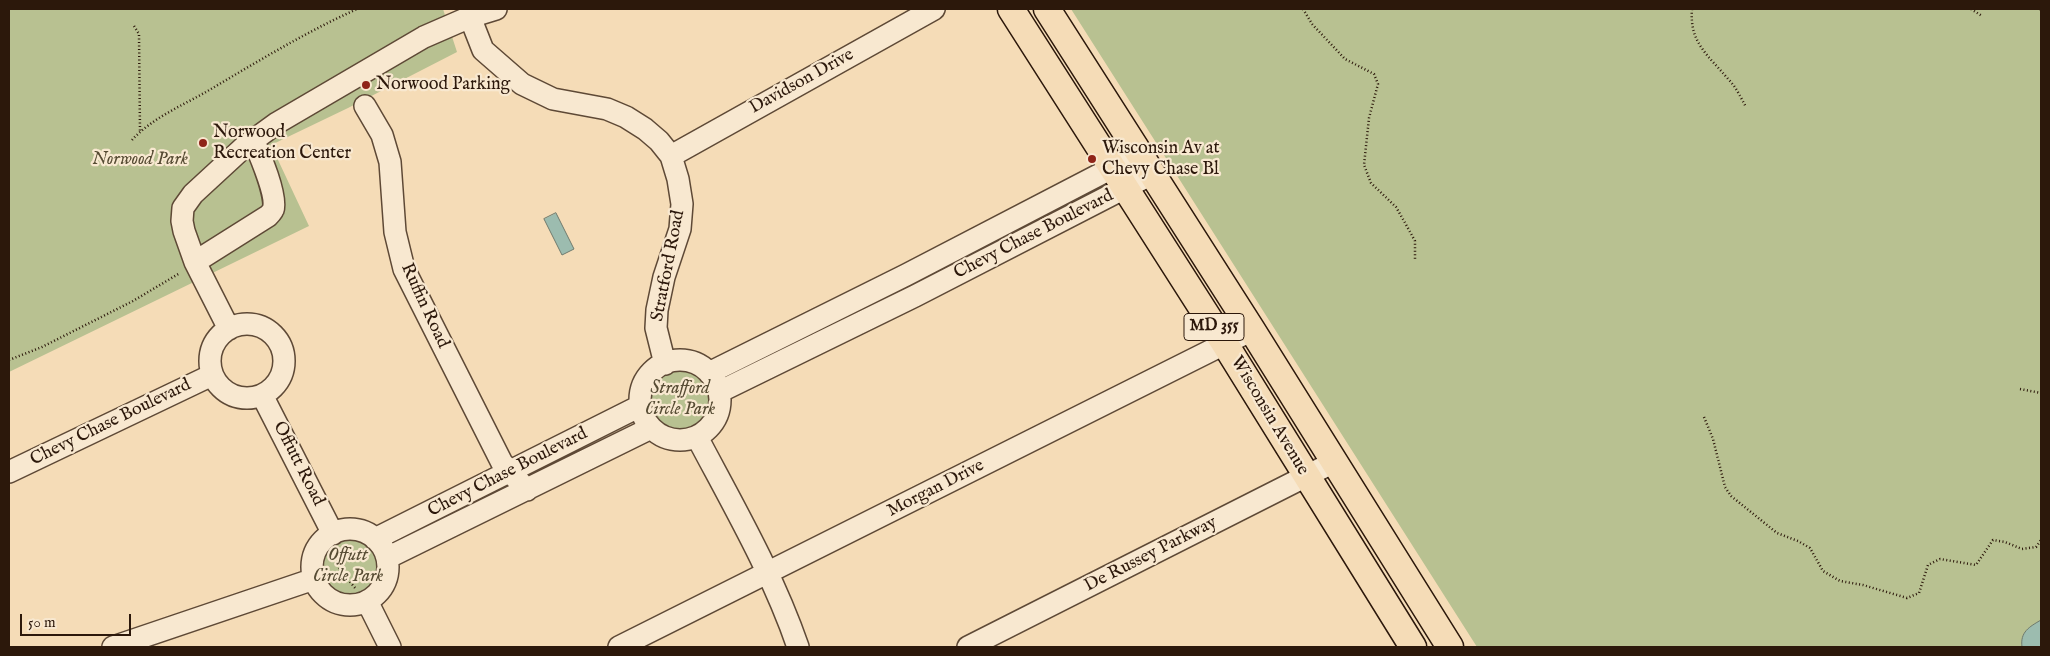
<!DOCTYPE html>
<style>
body{margin:0}
#map{position:relative;width:2050px;height:656px;overflow:hidden;background:#f5dcb7;font-family:"IM FELL English",serif}
canvas{display:block}
.frame{position:absolute;inset:0;border:10px solid #2c180b;pointer-events:none}
.scale{position:absolute;left:20px;top:614px;width:111px;height:22px;box-sizing:border-box;border:2px solid #2c180b;border-top:0;padding-left:6px;font-size:15px;line-height:18px;white-space:nowrap;color:#2c180b;-webkit-text-stroke:4px #f8e8d0;paint-order:stroke}
</style>
<div id="map">
<canvas width="2050" height="656"></canvas>
<div class="frame"></div>
<div class="scale">50 m</div>
</div>
<script>
const ctx = document.querySelector('canvas').getContext('2d');
ctx.lineJoin = 'round';
function paint(path, color) { ctx.fillStyle = color; ctx.fill(path, 'evenodd'); }
function trace(path, color, width, dash) { ctx.strokeStyle = color; ctx.lineWidth = width; ctx.lineCap = dash ? 'butt' : 'round'; ctx.setLineDash(dash || []); ctx.stroke(path); }
function write(font, color, halo, rows, align = 'center') {
  ctx.font = font + ' "IM FELL English",serif'; ctx.lineWidth = 4.5; ctx.setLineDash([]); ctx.textBaseline = 'middle'; ctx.strokeStyle = halo; ctx.fillStyle = color; for (const [text, x, y, turn = 0] of rows) {
    ctx.save(); ctx.translate(x, y); ctx.rotate((+turn || 0) * Math.PI / 180); ctx.textAlign = isNaN(turn) ? turn : align; if (halo) ctx.strokeText(text, 0, 0); ctx.fillText(text, 0, 0); ctx.restore();
  }
}
const green = new Path2D(`
 M9,9h434l14,43 -109,56 -77,37 38,81 -300,146z
 M1071,9h970v638h-564z
 M684,370c46,15 27,71 -15,59 -7,-3 -14,-7 -17,-14 -6,-15 1,-37 16,-44 4,-1 11,-1 16,-1z
 M346,536c5,1 11,1 16,2 13,5 20,28 14,40 -25,44 -75,-2 -54,-30 6,-7 16,-9 24,-12z`);
const water = new Path2D(`
 M556,213l18,36 -12,6 -18,-36z
 M2041,620v27h-19c-2,-15 7,-20 19,-27z`);
const path = new Path2D(`
 M1303,9l9,15 33,35 29,15 4,10 -9,34 -5,47 7,18 25,24 8,14 11,20v20
 M1692,9c-3,34 17,47 37,71 7,7 12,18 17,27
 M1971,9l11,7
 M2040,9l1,1
 M134,26l5,8 1,97
 M132,140c19,-21 49,-34 74,-48 49,-29 98,-59 151,-83
 M9,360l33,-13 91,-46 47,-28
 M2020,389l21,4
 M1704,417l9,22 12,48 6,9 46,37 21,8 12,7 13,23 17,10 23,4 44,13 12,-5 9,-28 12,-6 36,6 17,-25 12,2 17,7 14,-2 5,-7
 M335,551l5,19 16,19`);
const minor = new Path2D(`
 M470,17l13,33 39,34 31,15 54,10 19,8 19,12 14,12 12,15 7,23 4,25 -2,25 -16,48 -7,33 -1,18 9,36
 M365,106l17,29 8,27 5,70 9,37 98,194 25,27
 M671,156l263,-147
 M195,262l73,-46c1,-1 5,-5 5,-6 5,-13 -14,-57 -20,-71
 M210 361a37 37 0 1 1 74 0a37 37 0 1 1-74 0Z
 M229,329l-34,-67 -11,-31 -2,-10 1,-13 10,-14 51,-47 33,-24 147,-86 46,-20 26,-8
 M640 400a40 40 0 1 1 80 0a40 40 0 1 1-80 0Z
 M709,373l197,-98 233,-121
 M719,392l196,-96 237,-122
 M262,395l71,139
 M697,437c36,68 76,137 101,210
 M9,472l203,-97
 M312 567a38 38 0 1 1 76 0a38 38 0 1 1-76 0Z
 M375,539l265,-133
 M387,558l264,-130
 M367,601l23,46
 M113,647l201,-68
 M619,647l633,-317
 M968,647l366,-185`);
const major = new Path2D(`
 M1011,9l214,335 188,303
 M1047,9l205,321 198,317`);
const markers = [
 [366,85,5,"#8f2418"],
 [203,143,5,"#8f2418"],
 [1092,159,5,"#8f2418"]
];
const shields = [
 [1214,327,60]
];
const shieldNames = [
 ["MD 355",1214,327]
];
const streetNames = [
 ["Davidson Drive",802,82,-29],
 ["Chevy Chase Boulevard",1034,235,-27],
 ["Stratford Road",669,266,-79],
 ["Ruffin Road",424,306,65],
 ["Wisconsin Avenue",1269,416,59],
 ["Chevy Chase Boulevard",111,423,-26],
 ["Offutt Road",298,464,63],
 ["Chevy Chase Boulevard",508,473,-27],
 ["Morgan Drive",936,489,-27],
 ["De Russey Parkway",1151,555,-27]
];
const poiNames = [
 ["Norwood Parking",376,85],
 ["Norwood",213,133],
 ["Recreation Center",213,154],
 ["Wisconsin Av at",1102,149],
 ["Chevy Chase Bl",1102,170]
];
const parkNames = [
 ["Norwood Park",140,160],
 ["Strafford",680,389],
 ["Circle Park",680,410],
 ["Offutt",348,556],
 ["Circle Park",348,577]
];
paint(green, '#b8c191');
paint(water, '#9cbcaf');
trace(water, '#6f7a6d', 1);
trace(minor, '#5e4936', 24);
trace(major, '#2c180b', 29);
trace(path, '#2c180b', 2.5, [1, 2.5]);
trace(minor, '#f8e8d0', 21);
trace(major, '#f5dcb7', 26);
for (const [x, y, r, color] of markers) { const dot = new Path2D(); dot.arc(x, y, r, 0, 2 * Math.PI); ctx.fillStyle = color; ctx.fill(dot); trace(dot, '#f8e8d0', 2); }
for (const [x, y, w] of shields) { const box = new Path2D(); box.roundRect(x - w / 2, y - 13.5, w, 27, 4); ctx.fillStyle = '#f8e8d0'; ctx.fill(box); trace(box, '#2c180b', 1); }
write('bold 16px', '#2c180b', null, shieldNames);
write('18px', '#2c180b', '#f8e8d0', streetNames);
write('18px', '#2c180b', '#f8e8d0', poiNames, 'left');
write('italic 18px', '#564b33', '#f8e8d0', parkNames);
</script>
